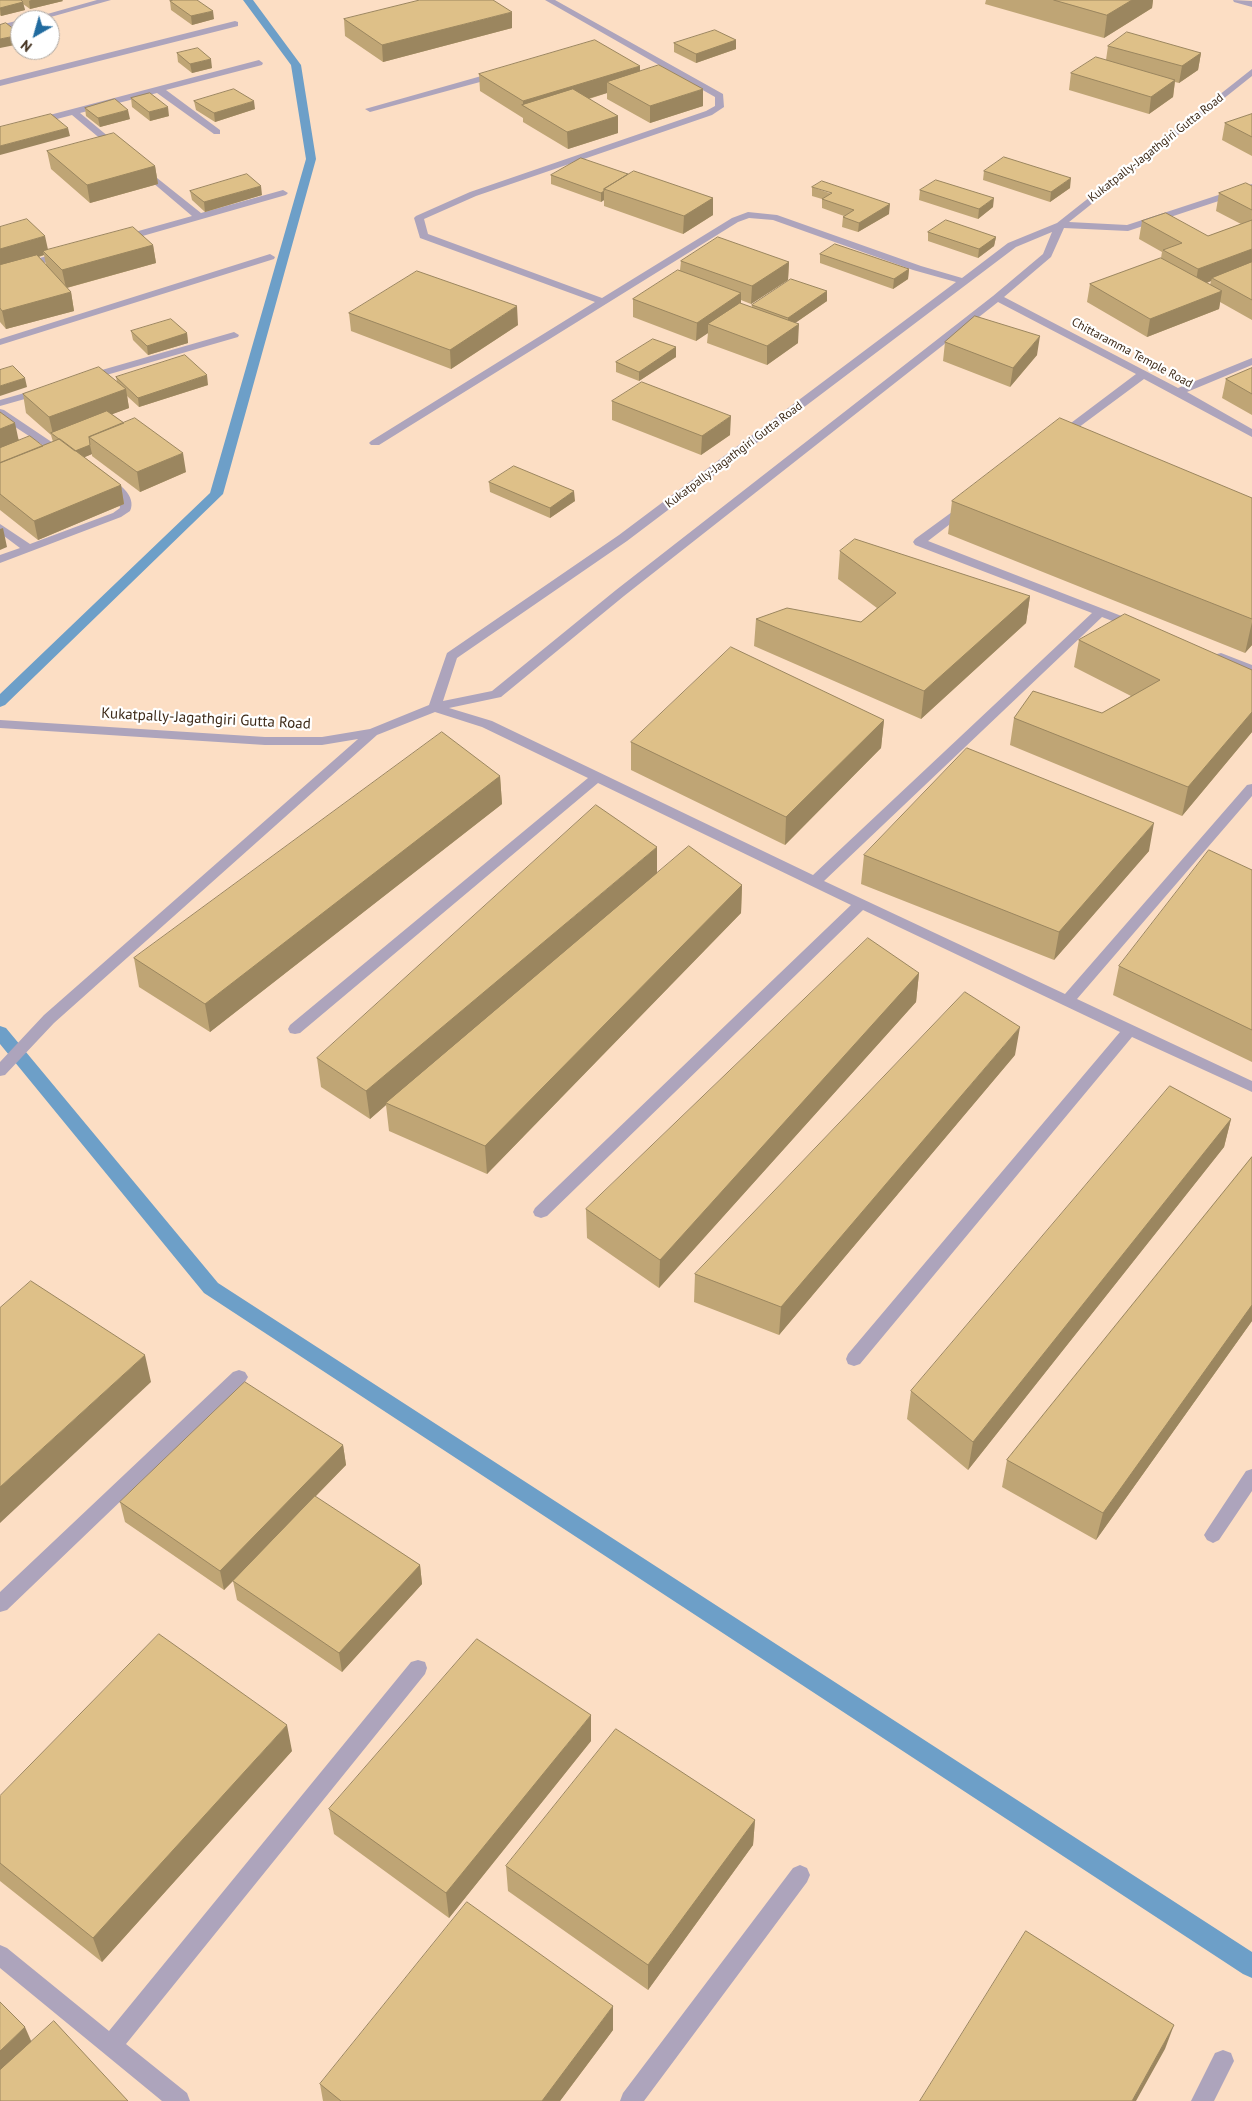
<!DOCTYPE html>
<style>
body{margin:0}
#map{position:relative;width:1252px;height:2101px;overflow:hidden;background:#fcdec4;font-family:"PT Sans",sans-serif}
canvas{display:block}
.north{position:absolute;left:10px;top:10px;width:50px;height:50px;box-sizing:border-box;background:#fff;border:1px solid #b2aaa3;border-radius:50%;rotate:218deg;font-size:14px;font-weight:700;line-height:20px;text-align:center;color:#3e2b19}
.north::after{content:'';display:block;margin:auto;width:18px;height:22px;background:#216b9f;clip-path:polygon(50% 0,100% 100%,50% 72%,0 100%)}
</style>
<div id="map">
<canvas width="1252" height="2101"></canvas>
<div class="north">N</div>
</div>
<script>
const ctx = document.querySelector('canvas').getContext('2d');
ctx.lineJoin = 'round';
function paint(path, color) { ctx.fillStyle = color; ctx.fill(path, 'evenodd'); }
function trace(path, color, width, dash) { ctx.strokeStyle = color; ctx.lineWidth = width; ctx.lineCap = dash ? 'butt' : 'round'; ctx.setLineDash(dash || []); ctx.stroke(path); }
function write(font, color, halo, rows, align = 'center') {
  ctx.font = font + ' "PT Sans",sans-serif'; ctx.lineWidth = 4.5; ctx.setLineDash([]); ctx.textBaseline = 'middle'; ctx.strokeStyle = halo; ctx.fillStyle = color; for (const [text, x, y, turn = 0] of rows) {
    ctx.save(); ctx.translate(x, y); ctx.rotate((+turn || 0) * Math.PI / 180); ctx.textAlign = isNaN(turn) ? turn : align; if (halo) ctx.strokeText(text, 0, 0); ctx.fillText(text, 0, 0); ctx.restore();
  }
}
const stream = new Path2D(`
 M243,0h10l48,65 15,94 -93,335 -218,211 -5,2v-13l210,-201 96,-334 -15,-94z
 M0,1026l6,2 212,255 1034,669v26l-9,-4 -1039,-681 -204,-249z`);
const minor = new Path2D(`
 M97,0h14l-71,20h-14z
 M545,0h10l168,94 1,13 -12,8 -236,81 -52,23 4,15 174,64 130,-80 16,-6 29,3 144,51 41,12 46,-35 49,-20 195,-154v7l-183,146 58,3 125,-41v6l-124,41 -64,-3 -13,29 -47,40 174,91 74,-30v7l-65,27 65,37v8l-108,-58 -81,60h-8l-2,-2 2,-2 81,-61 -138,-72 -374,294 -123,101 -52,11 43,13 321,154 279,-262 -177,-68 -2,-3 2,-3 48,-35 4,-1 6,3 -2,2 -43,33 209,81 2,3 -6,4 -31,-12 -278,264 241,113 182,-209 5,-1v12l-175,203 175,82v11l-120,-55 -272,327 -6,2 -6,-2 -2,-5 2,-5 272,-322 -257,-122 -316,306 -6,2 -6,-2 -2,-4 2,-4 316,-303 -253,-122 -298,250 -5,1 -5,-1 -2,-4 2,-4 298,-247 -106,-51 -47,-15 -58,23 -323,288 -49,52 -5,1v-14l44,-47 314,-276 -36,6h-57l-265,-17v-8l265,17h57l48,-8 59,-24 18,-52 172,-118 337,-253 -43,-12 -140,-50 -24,-2 -11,4 -359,223h-8l-2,-2 2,-2 224,-139 -175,-64 -6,-20 2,-2 54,-24 236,-81 9,-5v-9zM1052,232l-9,22 -50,42 -377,294 -124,101 -49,10 14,-43 170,-117 389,-294z
 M1233,0l19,1v6l-18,-5z
 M20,20v6l-20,5v-6z
 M235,21l3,1v4l-238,60v-6z
 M259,60l4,3 -1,2 -96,25 54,40v4h-6l-57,-41 -77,20 41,34v4h-6l-43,-36 -72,19v-6z
 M499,71l4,3 -1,2 -132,36 -5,-3z
 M142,166l59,47 82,-23 5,3 -2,2 -161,46h-8v-4l75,-21 -53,-45v-4z
 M65,251l5,3 -1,2 -69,19v-6z
 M270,254l5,3 -1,2 -274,86v-6z
 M234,332l5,3 -1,2 -149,43h-8l-1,-2 1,-2z
 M42,388l5,3 -1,2 -46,13v-6z
 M0,409l4,1 67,45 -6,3 -4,-1 -61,-40z
 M105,478c13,3 32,18 25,33l-9,6 -121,46v-8l20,-7 -20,-15v-9l30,20 83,-31 7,-5 -2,-12 -19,-15z
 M1221,653l31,12v8l-35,-13 -2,-3 2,-3z
 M239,1370l6,2 3,5 -3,5 -238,228 -7,2v-20l233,-220z
 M1252,1469v22l-33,49 -6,3 -6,-3 -3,-5 3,-5 39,-59z
 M418,1660l7,2 2,6 -2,6 -299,370 61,49 3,8h-28l-162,-133v-23l7,3 102,83 302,-369z
 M800,1865l7,3 3,7 -3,7 -163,219h-24l3,-8 170,-225z
 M1223,2050l8,3 3,8 -20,40h-23l24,-48z`);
const wall = new Path2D(`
 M0,0h62l1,1 -33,8 -7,-5 2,6 -24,6 -1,-1z
 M986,0h167l-1,8 -48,30 -119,-34z
 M170,1l44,18 -22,6 -21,-15z
 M344,19l168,9 -129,34 -38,-26z
 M736,40v9l-40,14 -22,-11v-9z
 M1108,46l93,7 -3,17 -19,13 -4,-1 -2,15 -24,17 -80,-24 2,-17 35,-13z
 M177,53l35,15 -20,5 -14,-11z
 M640,71l63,35 -53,17 -43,-24v-6l-18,6 29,17v17l-50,16 -45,-27v-4l-43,-27 -1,-17z
 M131,98l38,18 -19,5 -18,-14z
 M194,101l61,8 -40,13 -19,-12z
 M85,108l45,11 -30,8 -14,-11z
 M1252,114v42l-30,-16 3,-17z
 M47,151l108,15 3,18 -68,19 -39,-34z
 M984,171l86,17 -20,14 -67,-22z
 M628,174l85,24v17l-30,19 -79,-28v-6l-3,2 -50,-18v-9z
 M1252,186v134l-32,-18 -1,7 -72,28 -60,-35 3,-18 71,-26 1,-6 -23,-13 3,-18 66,15 33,-12 -25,-13 3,-18zM1211,281l-1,4 -3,-2z
 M812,187l77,27 -31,18 -16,-5 1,-10 1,-1 -22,-8v-9l-10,-3z
 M920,190l73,17 -15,12 -59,-19z
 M190,191l72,4 -57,17 -13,-12z
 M0,227l48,23 105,-5 3,18 -89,25 4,4 3,19 -68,18 -6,-7zM44,255l2,10 -7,-8z
 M928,232l68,5 -2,9 -16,12 -50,-17z
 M820,254l89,15 -1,10 -15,10 -73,-26z
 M681,261l108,1 -1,18 -37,24 -10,-4v4l11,3v-2l75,-14v10l-32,22 3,20 -31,22 -60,-22 1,-10 -12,8 -63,-24v-18l47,-29z
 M349,313l169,12 -67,44 -100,-38z
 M131,331l56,2 1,10 -40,12 -15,-15z
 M945,342l92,13 -27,32 -67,-26z
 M676,347v10l-37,24 -23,-9v-10z
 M1252,368v47l-30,-17 4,-19z
 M116,377l92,8 -69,22 -12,-11 2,12 -17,6 74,58 -46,20 -48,-36v-2l-8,3 37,28 3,19 -86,36 -38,-30v-98l19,28 24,6 10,-4 -2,-7 -25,-22 -3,-19 94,-12z
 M612,401l118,34 -29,20 -89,-35z
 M489,482l86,19 -25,17 -60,-26z
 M1252,498v147l-7,8 -297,-119 4,-33z
 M840,551l190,45 -4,27 -105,96 -167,-73 2,-27 105,3 16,-14 -39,-29z
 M1079,640l173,30v62l-70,84 -172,-71 4,-27 88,-5 29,-17 -57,-29z
 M884,720l-3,28 -96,97 -154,-75v-28z
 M500,776l2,28 -292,228 -71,-45 -5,-29z
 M1149,851l-95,109 -193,-76 3,-29z
 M1252,870v192l-139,-67 6,-29z
 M657,873l85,12 -1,28 -254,261 -98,-43 -3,-26 -16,14 -49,-32 -4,-29z
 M919,973l-3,29 -257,286 -72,-50 -1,-29z
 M1015,1055l-236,280 -85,-33 1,-28z
 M1231,1119l-7,28 -256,323 -61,-51 4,-28z
 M1252,1157v164l-156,219 -94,-53 5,-27z
 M343,1445l3,20 -31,32 105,68 2,19 -80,88 -105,-72 -4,-19 -9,9 -99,-68 -5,-20z
 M591,1741l-142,177 -115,-84 -5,-25z
 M292,1751l-190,211 -102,-81v-85z
 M755,1820l-2,25 -105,145 -140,-99 -2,-25z
 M613,2030l-53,71h-237l-3,-17z`);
const shadedWall = new Path2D(`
 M31,0h31l1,1 -33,8 -1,-8z
 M1132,0h21l-1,8 -48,30 3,-23z
 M23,2l2,8 -24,6 -1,-8z
 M213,11l1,8 -22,6 -1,-9z
 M512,12v16l-129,34 -1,-17z
 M20,35v9l-20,4v-9z
 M736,40v9l-40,14v-9z
 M1201,53l-3,17 -19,13 3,-17z
 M211,59l1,9 -20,5 -2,-9z
 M640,66v17l-33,-1v11l-70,21 -14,-8v-5z
 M1175,80l-2,17 -24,17 2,-17z
 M703,89v17l-53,17v-17z
 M254,101l1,8 -40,13 -1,-9z
 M168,107l1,9 -19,5 -1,-9z
 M128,110l2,9 -30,8 -2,-9z
 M618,116v17l-50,16 -1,-17z
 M68,128l2,8 -70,19v-9z
 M155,166l3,18 -68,19 -3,-18z
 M1071,178l-1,10 -20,14 1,-10z
 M261,186l1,9 -57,17 -1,-10z
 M604,191v9l-3,2v-9z
 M713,198v17l-30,19 1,-18z
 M994,198l-1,9 -15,12 1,-10z
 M890,204l-1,10 -31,18 1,-9z
 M45,236l4,18 -6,-3 1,4 -44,13v-19z
 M996,237l-2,9 -16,12 1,-9z
 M153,245l3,18 -90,25 -4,-18z
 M1252,249v14l-40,15 -1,3 -16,6 3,-18z
 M789,262l-1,18 -37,24 1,-18z
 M909,269l-1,10 -15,10 1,-10z
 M827,291v10l-39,27v-10z
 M1222,291l-3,18 -72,28 3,-18z
 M71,292l3,19 -68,18 -4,-18z
 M741,293v18l-33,13v9l-12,8 1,-18z
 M517,306l1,19 -67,44 -1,-19z
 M799,324l-1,19 -31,22v-19z
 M187,333l1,10 -40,12 -1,-9z
 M1040,336l-3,19 -27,32 3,-19z
 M676,347v10l-37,24v-9z
 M207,375l1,10 -69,22 -1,-9z
 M25,378l2,9 -27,9v-10z
 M126,389l3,19 -75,28 -1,-2 -4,-17z
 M731,416l-1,19 -29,20 1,-19z
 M15,423l4,19 -19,8v-21z
 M90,445l2,9 -16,7 -2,-10z
 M183,453l3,19 -46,20 -3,-20z
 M121,485l3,19 -86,36 -4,-19z
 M574,491l1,10 -25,17v-10z
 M3,528l4,19 -7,3v-21z
 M1030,596l-4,27 -105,96 3,-28z
 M1252,622v23l-7,8z
 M1252,712v20l-70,84 6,-29z
 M884,720l-3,28 -96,97 1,-28z
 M500,776l2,28 -292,228 -5,-28z
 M1154,823l-5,28 -95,109 5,-28z
 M657,847v28l-271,228v2l-16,14 -4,-28z
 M742,885l-1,28 -254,261 -2,-28z
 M919,973l-3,29 -257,286 1,-28z
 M1020,1027l-5,28 -236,280 2,-28z
 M1231,1119l-7,28 -256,323 5,-28z
 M1252,1305v16l-156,219 7,-27z
 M145,1355l6,27 -151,141v-36z
 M343,1445l3,20 -122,125 -4,-19z
 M420,1565l2,19 -80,88 -3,-19z
 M591,1715v26l-142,177 -3,-25z
 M287,1725l5,26 -190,211 -9,-24z
 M755,1820l-2,25 -105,145v-25z
 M613,2006v24l-53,71h-18z
 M1174,2025l-9,24 -29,52h-4z
 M25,2027l7,16 -32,31v-23z`);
const building = new Path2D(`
 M0,0h21l2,2 -23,6z
 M174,0h23l16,11 -22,5 -21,-15z
 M420,0h73l19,12 -130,33 -38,-26z
 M1054,0h78l-25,15z
 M6,23l14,11v1l-20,4v-14z
 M715,30l21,10 -40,14 -22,-11z
 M1127,32l74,21 -19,13 -74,-20z
 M595,40l45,26 -117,35 -44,-27z
 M198,48l13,11 -21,5 -13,-11z
 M1096,57l79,23 -24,17 -80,-24z
 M659,65l44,24 -53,17 -43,-24z
 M234,89l20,12 -40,12 -20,-12z
 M573,89l45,27 -51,16 -45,-27z
 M150,93l18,14 -19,5 -18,-14z
 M115,99l13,11 -30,8 -13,-10z
 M51,114l17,14 -68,18v-19z
 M1252,114v23l-27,-14z
 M114,133l41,33 -68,19 -40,-34z
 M1004,157l67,21 -20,14 -67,-21z
 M581,158l47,16 -24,15v2l-3,2 -50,-18z
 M634,171l79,27 -29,18 -80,-27z
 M247,174l14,12 -57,16 -14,-11z
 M936,180l58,18 -15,11 -59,-19z
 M822,181l68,23 -31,19 -16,-6 11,-7 -32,-11 10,-6 -20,-6z
 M1246,183l6,3v24l-33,-17z
 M1166,213l42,23 44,-16v29l-54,20 -35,-19 19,-7 -40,-22z
 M27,219l18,17 -45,13v-22z
 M946,220l50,17 -17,12 -51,-17z
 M133,227l20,18 -91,25 -19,-19z
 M718,237l71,25 -37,24 -71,-25z
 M835,244l74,25 -15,10 -74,-25z
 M37,255l34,37 -69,19 -2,-3v-43z
 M1161,258l61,33 -72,28 -60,-35z
 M1252,262v38l-40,-22z
 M678,270l63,23 -44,30 -64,-24z
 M417,271l100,35 -67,44 -101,-37z
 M791,279l36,12 -39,27 -36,-13z
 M740,303l59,21 -32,22 -59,-22z
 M975,316l65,20 -27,32 -68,-26z
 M171,319l16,14 -40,13 -16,-15z
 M653,339l23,8 -37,25 -23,-10z
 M185,355l22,20 -69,23 -22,-21z
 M13,366l12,12 -25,8v-16z
 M99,367l27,22 -77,28 -26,-23z
 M1252,368v26l-26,-15z
 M642,382l89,34 -29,20 -90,-35z
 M107,411l17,12 -35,14 1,8 -15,6 -24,-18z
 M0,412l15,11 -15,6z
 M135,418l48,35 -46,19 -48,-35z
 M1060,418l192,80v121l-300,-118z
 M30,436l13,10 -43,17v-15z
 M60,439l61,46 -87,36 -34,-27v-31z
 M514,466l60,25 -24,17 -61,-26z
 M855,539l175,57 -106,95 -168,-72 31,-11 74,14 35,-29 -56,-42z
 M1125,614l127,56v42l-64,75 -174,-69 19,-27 69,22 58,-33 -81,-40z
 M731,647l153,73 -98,97 -155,-75z
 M442,732l58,44 -295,228 -71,-46z
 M967,748l187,75 -95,109 -195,-77z
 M596,805l61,42 -291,244 -49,-33z
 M689,846l53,39 -257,261 -99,-43z
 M1209,850l43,20v160l-133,-64z
 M868,938l51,35 -259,287 -74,-51z
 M965,992l55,35 -239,280 -86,-33z
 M1170,1086l61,33 -258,323 -62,-51z
 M1252,1157v148l-149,208 -96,-53z
 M31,1281l114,74 -145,132v-179z
 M245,1382l98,63 -123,126 -100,-69z
 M315,1496l105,69 -81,88 -106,-72z
 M159,1634l128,91 -194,213 -93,-75v-67z
 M477,1639l114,76 -145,178 -117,-84z
 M616,1729l139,91 -107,145 -142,-99z
 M467,1902l146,104 -71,95h-201l-21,-17z
 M1026,1931l148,94 -42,76h-212z
 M0,2002l25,25 -25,24z
 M54,2021l74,80h-128v-31z`);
const farStreetnames = [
 ["Kukatpally-Jagathgiri Gutta Road",1156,148,-38],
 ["Chittaramma Temple Road",1132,353,28],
 ["Kukatpally-Jagathgiri Gutta Road",734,455,-37]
];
const streetNames = [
 ["Kukatpally-Jagathgiri Gutta Road",206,719,3]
];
paint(stream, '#6d9fc8');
paint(minor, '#ada4bc');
paint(wall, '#bfa575');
paint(shadedWall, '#9b865f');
paint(building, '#dec088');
trace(building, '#9b865f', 1);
write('12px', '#3e2b19', '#fff', farStreetnames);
write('15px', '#3e2b19', '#fff', streetNames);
</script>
